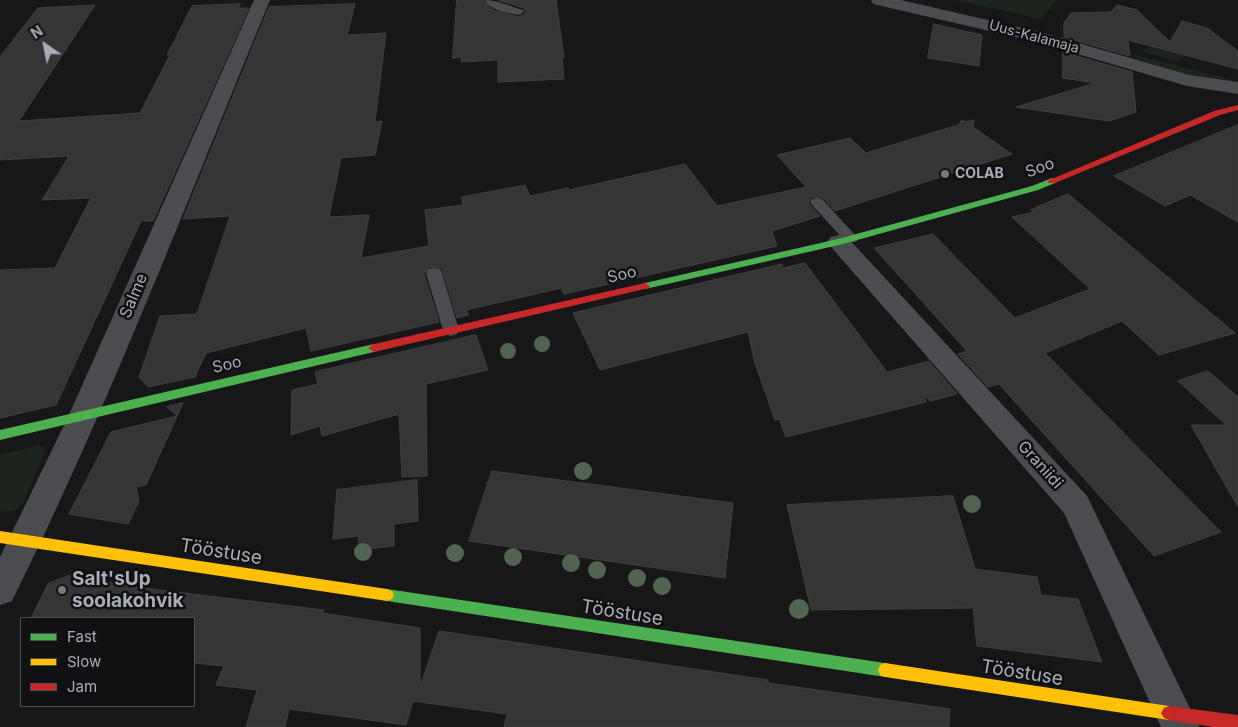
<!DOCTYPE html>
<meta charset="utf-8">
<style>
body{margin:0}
#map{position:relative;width:1238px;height:727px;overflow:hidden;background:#171717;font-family:Inter,sans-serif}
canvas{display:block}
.legend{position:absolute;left:20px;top:617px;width:175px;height:90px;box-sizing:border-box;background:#111113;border:1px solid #4d4f55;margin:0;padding:6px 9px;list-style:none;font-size:15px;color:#a8adb8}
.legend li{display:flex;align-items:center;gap:10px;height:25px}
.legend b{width:25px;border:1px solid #4d4f55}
.north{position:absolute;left:20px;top:20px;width:50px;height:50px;-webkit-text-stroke:4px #111113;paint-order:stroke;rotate:327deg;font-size:14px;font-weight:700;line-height:20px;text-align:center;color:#a8adb8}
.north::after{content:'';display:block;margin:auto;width:18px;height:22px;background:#a8adb8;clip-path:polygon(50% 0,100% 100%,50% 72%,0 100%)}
</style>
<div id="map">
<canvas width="1238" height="727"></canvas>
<ul class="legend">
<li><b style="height:6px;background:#4caf50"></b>Fast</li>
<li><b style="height:6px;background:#ffc107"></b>Slow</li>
<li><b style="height:6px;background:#c62828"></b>Jam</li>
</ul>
<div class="north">N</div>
</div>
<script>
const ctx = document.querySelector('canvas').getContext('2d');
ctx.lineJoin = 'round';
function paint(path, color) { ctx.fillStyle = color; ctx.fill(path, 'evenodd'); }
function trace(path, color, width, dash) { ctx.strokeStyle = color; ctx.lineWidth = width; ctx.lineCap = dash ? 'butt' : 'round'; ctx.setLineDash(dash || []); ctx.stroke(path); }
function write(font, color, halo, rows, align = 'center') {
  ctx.font = font + ' Inter,sans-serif'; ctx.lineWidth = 5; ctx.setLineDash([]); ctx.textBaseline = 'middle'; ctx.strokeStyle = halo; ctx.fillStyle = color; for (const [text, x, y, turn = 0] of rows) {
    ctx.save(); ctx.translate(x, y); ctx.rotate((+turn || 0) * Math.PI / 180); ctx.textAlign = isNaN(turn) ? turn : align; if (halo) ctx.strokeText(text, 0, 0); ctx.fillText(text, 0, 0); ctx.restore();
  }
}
const green = new Path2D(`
 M955,0h102l-16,19z
 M1152,47l34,9 -9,5 -36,-10z
 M1128,53l94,24 10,3v4c-35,-7 -73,-12 -104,-31z
 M40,445l6,6 -2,4 -21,49 -11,8 -12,-1v-56z`);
const building = new Path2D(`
 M457,0h25l12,11 25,6 7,-4 -2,-5 -26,-8h58l8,58h-2l2,21 -66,3v-22l-37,2v-5l-8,1z
 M240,4l-2,4h11l-96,213h-12l-85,184 -56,13v-148l55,-2 36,-70 -49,2 27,-44 -69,4v-103l38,-49 57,-3 -76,116 121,-8 30,-58h-3l25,-49z
 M355,4l-8,31 39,-2 -11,89 7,-1 -7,34 -34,3 -12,59 40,-2 -8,43 68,-12 -4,-36 38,-5 -1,-8 63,-12 5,11 38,-8 1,2 116,-26 32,42 89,-19 -29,-32 73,-17 16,15 92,-28 4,-5 4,2 8,-2 -1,7 39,27 -177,57 -12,-13 -11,-1 -4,6 12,13 -48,15 5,15 -213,48 -3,-6 -95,22 3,5 -12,3 -15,-50 -14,-1 -4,7 15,48 -128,29 -5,-23 -100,25 -11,24 -47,10 -9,-10 21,-61 37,-2 33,-98 -47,3 86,-212z
 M1117,5l20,5 33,32 12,-21 25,7 31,23v18l-110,-29 2,16 -66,-19v-14l7,-10 40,-1z
 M934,24l48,11 -3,31 -51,-8z
 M1063,52l69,20 4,40 -27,9 -93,-14 79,-24 -32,-5z
 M1238,125v97l-48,-27 -25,11 -51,-30z
 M1068,194l167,139 -76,22 -37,-34 -77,32 176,179 -67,24 -155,-172 -11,3 -30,-33 9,-3 -93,-103 59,-14 82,84 75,-29 -78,-72 22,-5 -3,-2z
 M805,263l82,109 42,-11 28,33 -27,7 -7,-8 3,9 -140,35 -7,-18 -4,1 -20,-57 -7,-31 -148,38 -27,-57 209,-49 1,4z
 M476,335l12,35 -62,14 1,92 -25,1 -3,-63 -77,22 -2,-10 -29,9 1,-45 26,-6 -3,-12z
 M1208,371l30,26v110l-47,-82h35l-48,-44z
 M183,403l-37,82 -10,2 3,14 -11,23 -59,-10 42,-82 66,-16 -10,-9z
 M492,471l241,32 -8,75 -256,-37z
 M417,480l1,41 -24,3v22l-36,4 1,-14 -26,3 4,-49z
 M953,496l22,73 62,8 4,18 37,4 24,63 -125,-16 -4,-38 -162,2 -24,-105z
 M70,575l65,12 189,23 -2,3 98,15v59l19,-56 329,49v3l182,26 -1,18h-445l3,-13 -94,-13 -7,24 -117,-16 -4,18h-39l11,-37 -41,-5 8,-19 -30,-3v-45h-163l17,-34z`);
const lane = new Path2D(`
 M484,0c13,0 25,6 39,10l1,2 -5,3c-13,-2 -27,-4 -35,-15z
 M817,198l5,1 34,37 3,3 -3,3h-10l-34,-37 -2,-3 2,-3z
 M434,268l6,1 2,4 17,57 -2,4 -6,2 -6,-2 -2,-4 -17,-57 2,-4z`);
const street = new Path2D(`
 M254,0h16c-83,201 -161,406 -258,601l-12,4v-48l68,-140z
 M871,0h30l143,33 145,42 49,7v12l-51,-8 -154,-45 -160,-37z
 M839,235l8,2 240,259 112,231h-38l-97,-214 -233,-266 -4,-5 4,-5z`);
const fast = new Path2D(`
 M1052,178l5,3 -2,2 -17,7 -199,55 -194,44 -5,-3 5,-3 193,-44 194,-53z
 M374,344l4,1 2,3 -2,3 -378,89v-10z
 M387,589l498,74 5,2 2,5 -2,5 -5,2 -498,-76 -5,-2 -2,-4 2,-4z`);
const slow = new Path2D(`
 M0,531l387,58 5,2 2,4 -2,4 -5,2 -387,-58z
 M885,663l284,43 5,2 3,5 -3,5 -5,2 -284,-43 -5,-2 -2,-5 2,-5z`);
const jam = new Path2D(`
 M1238,105v5l-18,5 -165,68h-6l-2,-2 167,-70z
 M645,283l5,3 -1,2 -275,64 -6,-4 6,-4z
 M1169,706l69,9v12h-25l-44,-7 -5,-2 -3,-5 3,-5z`);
const trees = [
 [542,344,8],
 [508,351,8],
 [583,471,9],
 [972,504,9],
 [363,552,9],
 [455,553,9],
 [513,557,9],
 [571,563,9],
 [597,570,9],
 [637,578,9],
 [662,586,9],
 [799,609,10]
];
const markers = [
 [945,174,5,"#757880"],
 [62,590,5,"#757880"]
];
const farStreetnames = [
 ["Uus-Kalamaja",1034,37,15]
];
const farPoinames = [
 ["COLAB",955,174]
];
const streetNames = [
 ["Soo",1040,168,-21],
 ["Soo",622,275,-13],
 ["Salme",134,296,-67],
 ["Soo",227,365,-13],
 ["Graniidi",1040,465,48]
];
const nearStreetnames = [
 ["Tööstuse",221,552,9],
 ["Tööstuse",622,613,9],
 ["Tööstuse",1022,673,9]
];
const nearPoinames = [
 ["Salt'sUp",72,579],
 ["soolakohvik",72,601]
];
paint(green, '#1d241e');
paint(building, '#353536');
trace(building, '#3f4043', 1);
paint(lane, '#4b4c50');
paint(street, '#4b4c50');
paint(fast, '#4caf50');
paint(slow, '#ffc107');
paint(jam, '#c62828');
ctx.fillStyle = '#506451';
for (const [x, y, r] of trees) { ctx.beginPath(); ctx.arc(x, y, r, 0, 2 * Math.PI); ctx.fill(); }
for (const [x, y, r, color] of markers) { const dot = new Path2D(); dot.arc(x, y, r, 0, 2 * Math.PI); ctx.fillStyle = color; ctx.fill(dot); trace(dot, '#111113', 2); }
write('14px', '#a8adb8', '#111113', farStreetnames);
write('bold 14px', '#a8adb8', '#111113', farPoinames, 'left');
write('16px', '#a8adb8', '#111113', streetNames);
write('19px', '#a8adb8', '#111113', nearStreetnames);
write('bold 19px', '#a8adb8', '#111113', nearPoinames, 'left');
</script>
